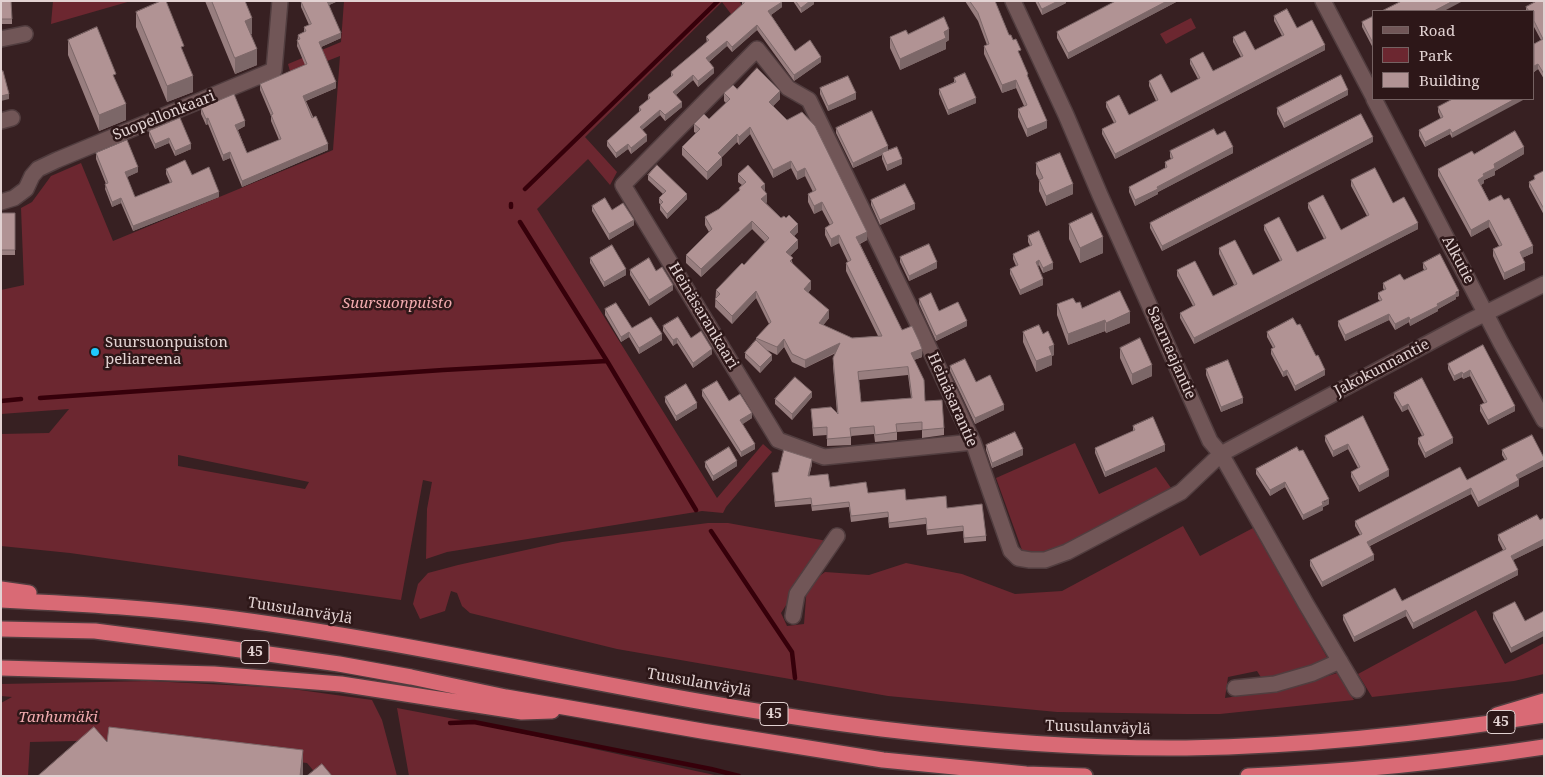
<!DOCTYPE html>
<meta charset="utf-8">
<style>
body{margin:0}
#map{position:relative;width:1545px;height:777px;overflow:hidden;background:#372022;font-family:"Noto Serif",serif}
canvas{display:block}
.frame{position:absolute;inset:0;border:2px solid #e2d2d2;pointer-events:none}
.legend{position:absolute;left:1372px;top:10px;width:162px;height:90px;box-sizing:border-box;background:#2d1718;border:1px solid #756262;margin:0;padding:6px 9px;list-style:none;font-size:15px;color:#e2d2d2}
.legend li{display:flex;align-items:center;gap:10px;height:25px}
.legend b{width:25px;border:1px solid #756262}
</style>
<div id="map">
<canvas width="1545" height="777"></canvas>
<div class="frame"></div>
<ul class="legend">
<li><b style="height:6px;background:#715657"></b>Road</li>
<li><b style="height:14px;background:#6c2730"></b>Park</li>
<li><b style="height:14px;background:#b19394"></b>Building</li>
</ul>
</div>
<script>
const ctx = document.querySelector('canvas').getContext('2d');
ctx.lineJoin = 'round';
function paint(path, color) { ctx.fillStyle = color; ctx.fill(path, 'evenodd'); }
function trace(path, color, width, dash) { ctx.strokeStyle = color; ctx.lineWidth = width; ctx.lineCap = dash ? 'butt' : 'round'; ctx.setLineDash(dash || []); ctx.stroke(path); }
function write(font, color, halo, rows, align = 'center') {
  ctx.font = font + ' "Noto Serif",serif'; ctx.lineWidth = 5; ctx.setLineDash([]); ctx.textBaseline = 'middle'; ctx.strokeStyle = halo; ctx.fillStyle = color; for (const [text, x, y, turn = 0] of rows) {
    ctx.save(); ctx.translate(x, y); ctx.rotate((+turn || 0) * Math.PI / 180); ctx.textAlign = isNaN(turn) ? turn : align; if (halo) ctx.strokeText(text, 0, 0); ctx.fillText(text, 0, 0); ctx.restore();
  }
}
const green = new Path2D(`
 M53,1h78l-80,23z
 M344,1h395l17,26 -7,11 -27,-36 -137,135 32,35 -7,13 -22,-26 -51,50 180,289 46,-54 9,8 -46,55 -3,6 -21,-2 -255,41 -21,7 1,-50 5,-27 -9,-2 -22,120 -331,-47 -69,-7v-112l48,-1 20,-24 -68,5v-124l23,-5 -3,-77 11,-6 19,-26 30,-13 32,78 220,-91 7,-94 -49,19 -3,-11 53,-22zM178,455l131,27 -4,7 -127,-23z
 M1191,18l5,10 -30,16 -6,-10z
 M1075,443l24,51 57,-27 18,25 -13,10 -116,51 -8,1 -15,-4 -26,-72z
 M708,523h20l99,18 -46,72 6,13 17,-2 3,-39 18,-13 44,3 37,-12 56,11 53,20 47,-3 121,-65 17,30 53,-28 75,131 -26,11 -40,9 -5,-8 -29,6 -3,21 66,-10 46,-15 17,27 -134,14h-34l-129,-2 -169,-16 -271,-47 -147,-36 -8,-7 -5,-13 -6,-2 -6,20 -25,8 -7,-15 5,-20 10,-11 30,-8 104,-23z
 M1476,610l29,54 39,-21v31l-30,7 -142,16 -14,-23z
 M150,681l135,7 87,12 10,20 15,56h-79l-11,-13 -185,-23 -92,2 -2,34h-27v-73l11,-6 -11,-1v-12z
 M397,708l63,12 259,56h-310z`);
const stream = new Path2D(`
 M525,189l193,-188
 M511,204v3
 M520,222l87,139
 M40,398l403,-28 164,-9 89,149
 M1,401l20,-2
 M711,531l81,121 3,26
 M450,723l24,-1 237,47 28,7`);
const minor = new Path2D(`
 M1013,1l53,114 34,80 110,246 11,13 85,150 51,86
 M1323,1l51,97
 M1,39l24,-5
 M1374,99l127,244 43,77
 M1,121l11,-3
 M1,202l13,-4 12,-9 6,-13 6,-7 19,-9 217,-90 6,-69
 M973,442l-149,15 -46,-17 -155,-255 134,-136 31,39 21,12 107,220 57,122 38,109 7,7 12,2h15l22,-8 114,-60 40,-38 247,-132 76,-38
 M793,616l4,-22 40,-58
 M1235,688l40,-4 38,-11 27,-12`);
const highway = new Path2D(`
 M1,589l28,4
 M1,600c78,4 156,8 234,19 217,29 430,84 647,110 100,12 203,20 304,19 120,-2 239,-14 358,-33
 M1,629l94,2 124,16 120,17 72,13 95,20 196,34 181,29 143,14 59,2
 M1,668l213,6 127,10 181,28 30,-1
 M1497,715l47,-14
 M1248,776c99,-4 198,-14 296,-29`);
const wall = new Path2D(`
 M1,1l11,18v5h-11z
 M205,1h40l7,33h-1l6,31 -22,9z
 M301,1h37l-9,4 12,33 -20,9 15,41 -30,13 22,49 -86,37 -12,-29 -7,3 -15,-37 -2,1 -5,-11v-6l44,18 -7,4 9,23 32,-13 -8,-19v-5l-11,-26v-6l45,-19 -8,-19 1,-11 6,-3v-5l5,-2 -8,-18z
 M742,1h40v6l-11,8 24,36 26,11 -27,19 -37,-51 -25,22 -5,-6 -18,16 5,11 -16,14 -5,-7 -17,15 6,12 -17,14 -5,-6 -18,15 5,11 -16,13 -3,-5 -12,9 -9,-12v-5l32,-29v-5l9,-7v-5l23,-18v-5l36,-29 -1,-6 36,-32z
 M793,1h21v3l-13,9z
 M965,1h30l14,34 12,23 26,70 -20,9 -9,-20v-8l6,-3 -8,-18 -14,5 -18,-39v-8l3,-1 -9,-24z
 M1035,1h31v2l-24,12z
 M1116,1h62l-110,58 -11,-21v-6z
 M1544,1v78l-6,-10 -4,3v-28l7,-4 -7,-13v-16h-8v-4z
 M136,12l48,42 9,38 -26,10 -31,-75z
 M1274,16l23,12 28,22 -210,109 -13,-25v-5l12,-6 -8,-16v-5l23,13 27,-14 -7,-15v-5l22,12 27,-14 -8,-15v-5l23,12 28,-14 -8,-15v-5l22,13 27,-14 -8,-15z
 M1374,16l-1,32 -11,-21v-5z
 M908,34l41,6 -3,2v7l-46,21 -10,-22v-11z
 M68,40l48,42 10,38 -27,11 -31,-76z
 M954,78l22,25 -28,12 -9,-21v-5l15,-7z
 M820,88l36,11 -28,12 -8,-17z
 M737,89l43,10 -7,7 94,134 -7,4 42,86 20,27 -8,3 11,41 19,27v7l-22,3v-8l-25,2v8l-22,2 -1,-8 -23,2v9l-24,1v-11l-14,1 -2,-27 26,4 -4,-47v-8l3,-5 -31,15 -13,-6 -8,-15 -7,8 -10,-5 5,10 -12,13 -15,-15v-5l11,-12v-3l13,-14 -13,-26 -24,26 -17,-17 1,-17 28,-25 21,-23 -13,-13 -51,48 -15,-14v-8l23,-23 -4,-7v-8l14,-8 20,-18v-3l3,-3 -4,-3v-8l27,17 2,11 -1,1 15,15 17,14 -4,4 4,12 -8,8 3,8 18,25 -3,4 21,25 -6,7 29,13 26,-2 -32,-65v-8l2,-1 -9,-19 -8,4 -6,-12v-7l5,-3 -8,-15 -8,4 -6,-12v-8l5,-2 -8,-16 -8,4 -6,-12 -18,10 -23,-44 -11,11 -2,-3 -15,15v8l-15,15 -25,-25v-8l14,-14 -2,-1v-8l15,-5 17,-16 -2,-2v-8zM908,375l3,23 -50,4 -2,-22z
 M1348,95l-64,33 -7,-14v-6z
 M1453,99l-1,39 -2,-4 -25,13 -6,-11v-6l22,-11 -3,-7v-5z
 M180,118l11,31 -16,7 -6,-13 -14,6 -6,-13v-5z
 M836,128l52,23 14,13 -15,7 -5,-12v-4l-29,13 -17,-35z
 M1217,135l16,18 -75,39v2l-23,12 -6,-14v-5l36,-19v-6l6,-3 -1,-2v-6z
 M1373,142l-211,109 -12,-23v-5z
 M96,153l42,19 -11,5 8,20 35,-14 -4,-9v-5l26,6 27,22 -86,34 -12,-28 -9,4 -7,-18 1,-5 -10,-25z
 M1524,154l-29,17v4l-11,5v3l-3,2 8,16 44,52 -11,5 3,12 -21,10 -11,-24v-7l6,-3 -10,-19 -18,10 -33,-61v-7z
 M1036,163l37,31 -27,12 -7,-15v-11l-3,-6z
 M1544,171v44l-15,-28v-5l5,-2v-4z
 M648,175l39,24 -20,20 -7,-9v-6l-1,-1v-5l4,-4 -15,-14z
 M1351,180l42,23 25,26 -224,115 -14,-26v-5l13,-7 -16,-30v-6l36,26 21,-11 -15,-31v-6l34,27 27,-14 -16,-31v-5l33,27 27,-13 -16,-31v-5l33,27 26,-14 -16,-30z
 M871,200l44,9 -35,16 -9,-20z
 M592,206l20,4 22,15 -25,15 -17,-29z
 M1,213h14v42h-14z
 M1069,224l34,29 -23,10 -11,-24z
 M1028,236l25,33 -10,4 -4,-8 -1,1 5,19 -23,10 -10,-21v-5l6,-3 -3,-7v-5l17,-8 -2,-4z
 M900,257l37,11 -28,13 -9,-19z
 M590,258l36,17 -22,12 -14,-24z
 M1423,263l36,33 -3,1v2l-18,10v2l-28,15 -1,-4 -14,8 -6,-10 -44,21 -7,-15v-5l42,-20 -2,-2v-6l6,-3 -1,-2v-5l21,-3 20,-10 -1,-2z
 M630,270l43,20 -24,16 -19,-31z
 M919,299l20,12 28,15 -31,15 -17,-37z
 M1076,303l6,5 48,15 -24,10 -1,-2 -37,14 -11,-30v-11z
 M605,309l27,19 30,12 -23,14 -10,-17 -8,5 -16,-27z
 M663,326l49,28 -19,14 -16,-25 -4,3 -10,-15z
 M1023,332l20,2 11,21 -2,1v9l-16,7 -13,-30z
 M1267,332l58,43 -30,16 -8,-16 -4,2 -12,-23v-5l2,-1 -6,-11z
 M1483,345l32,66 -27,14 -8,-14v-6l4,-2 -14,-27 -7,3 -1,-2 -8,4 -6,-12v-5z
 M1120,348l32,28 -20,9 -12,-27z
 M950,366l26,16 28,28 -29,14 -25,-53z
 M1206,369l37,34 -22,9 -15,-37z
 M702,390l27,11 23,17 -10,6 13,25 -14,8 -39,-61z
 M1394,393l59,50 -28,15 -7,-14v-6l4,-2 -14,-27 -6,3 -8,-14z
 M665,397l32,11 -21,13 -11,-19z
 M812,397l-20,23 -17,-16v-5z
 M1363,416l26,60 -30,16 -8,-15v-5l7,-4 -10,-19 -15,8 -8,-16v-5z
 M1133,426l32,25 -60,26 -10,-24v-5l38,-17z
 M986,445l37,10 -31,13 -6,-18z
 M1502,450l42,8v8l-26,13 1,7 -41,21 -7,-13 -101,52 4,14 -52,27 -12,-21v-6l50,-25 -5,-9v-5l112,-41 38,-20 -3,-5z
 M705,462l32,4 -24,15 -8,-14z
 M812,464l-3,12 21,11 38,6 79,15 39,28v5l-22,2 -1,-12 -36,4 -1,-11 -37,4 -1,-11 -37,5 -2,-15 -37,4 -1,-7 -36,3 -3,-34 6,-1z
 M1256,469l73,35 -6,3v3l-20,10 -18,-33 -15,9 -14,-22z
 M1544,518v27l-31,15 5,15 -105,54 -7,-13 -52,26 -11,-22v-5l59,-14 101,-51 -5,-10v-5z
 M1515,602l-4,51 -18,-34v-6z`);
const shadedWall = new Path2D(`
 M327,1h11l-11,5z
 M810,1h4v3l-13,9v-5z
 M1058,1h8v2l-24,12v-6z
 M1167,1h11l-110,58v-6z
 M1453,1h10l-19,10h-10z
 M782,2v5l-14,10v-6z
 M252,18v16l-7,3v-16z
 M757,25v5l-25,22v-5z
 M949,29v11l-3,2v7l-46,21v-11l44,-27z
 M341,33v5l-22,10v-6z
 M727,41v5l-21,18v-6z
 M1325,45v5l-210,109v-5z
 M257,49v16l-22,9v-16z
 M821,57v5l-27,19v-6z
 M1538,64v5l-4,3v-6z
 M714,68v5l-16,14v-6z
 M693,75v5l-20,17v-5z
 M193,76v16l-26,10v-16z
 M1016,80v8l-14,5v-8z
 M336,82v6l-33,14v-6z
 M1348,90v5l-64,33v-5z
 M780,91v8l-11,11v-8z
 M856,93v6l-28,12v-5z
 M9,94v5l-8,2v-5z
 M976,98v5l-28,12v-5z
 M1515,99h10l-73,39v-5z
 M682,102v5l-17,14v-6z
 M126,104v16l-27,11v-16z
 M660,110v5l-20,17v-5z
 M208,118v6l-2,1v-6z
 M245,121v5l-10,5v-6z
 M1047,121v7l-20,9v-8z
 M750,127v7l-11,11v-8z
 M1450,129v5l-25,13v-5z
 M737,134v8l-19,18v-7z
 M647,135v6l-16,13v-6z
 M1373,137v5l-211,109v-5z
 M169,138v5l-14,6v-5z
 M191,144v5l-16,7v-5z
 M328,144v6l-86,37v-6z
 M628,144v5l-12,9v-5z
 M888,146v6l-35,16v-5z
 M1233,147v6l-75,39v2l-23,12v-6l22,-13z
 M1524,147v7l-29,17v4l-11,5v3l-6,4v-7l16,-16z
 M230,152v6l-7,3v-6z
 M722,157v8l-15,15v-8z
 M902,159v5l-15,7v-6z
 M791,161v7l-18,10v-8z
 M138,167v5l-13,6v-6z
 M805,168v8l-8,4v-8z
 M765,184v7l-4,-4z
 M1073,184v10l-27,12v-10z
 M219,192v5l-86,34v-5z
 M687,194v5l-20,20v-5z
 M767,194v8l-6,5v-8z
 M121,198v5l-9,4v-5z
 M822,202v8l-8,4v-8z
 M915,204v5l-35,16v-5z
 M634,220v5l-25,15v-6z
 M1489,220v7l-18,10v-7z
 M752,221v8l-51,48v-8z
 M1418,223v6l-224,115v-6z
 M798,224v8l-8,8v-8z
 M867,232v8l-11,5v-8z
 M839,235v8l-8,4v-8z
 M1103,237v16l-23,10v-15z
 M798,240v8l-12,12v-8z
 M1533,246v7l-13,6v-7z
 M1039,260v5l-3,2v-5z
 M937,262v6l-28,13v-5z
 M1053,263v6l-10,4v-5z
 M1525,263v7l-21,10v-7z
 M626,269v6l-22,12v-5z
 M1043,279v6l-23,10v-5z
 M811,281v8l-7,8v-8z
 M673,285v5l-24,16v-6z
 M756,291v7l-24,26v-8z
 M1459,291v5l-3,1v2l-18,10v2l-28,15v-6z
 M829,310v8l-10,13v-8z
 M1130,312v11l-24,10v-10z
 M1389,314v6l-44,21v-6z
 M1409,317v5l-14,8v-6z
 M1105,320v11l-37,14v-11z
 M967,321v5l-31,15v-5z
 M629,332v5l-8,5v-5z
 M662,334v6l-23,14v-6z
 M677,338v5l-4,3v-6z
 M784,339v8l-7,8v-8z
 M840,343v7l-35,18v-8z
 M1054,345v10l-2,1v9l-16,7v-11l13,-14z
 M712,349v5l-19,14v-5z
 M922,349v8l-11,4v-8z
 M772,355v5l-12,13v-6z
 M1152,365v11l-20,9v-11z
 M1287,370v5l-4,2v-5z
 M1325,370v5l-30,16v-5z
 M1470,370v6l-7,3v-5z
 M1462,372v5l-8,4v-5z
 M812,392v5l-20,23v-6z
 M1243,398v5l-22,9v-5z
 M697,403v5l-21,13v-5z
 M1408,404v5l-6,3v-5z
 M1004,405v5l-29,14v-6z
 M1515,406v5l-27,14v-5z
 M752,413v5l-12,8v-6z
 M1453,438v5l-28,15v-5z
 M755,444v5l-14,8v-5z
 M1348,444v5l-15,8v-6z
 M1165,445v6l-60,26v-5z
 M1023,449v6l-31,13v-5z
 M812,459v5l-4,18v-6z
 M1544,460v6l-28,14v-5z
 M737,461v5l-24,15v-5z
 M1389,470v6l-30,16v-6z
 M1519,480v6l-41,21v-5z
 M1285,482v5l-15,9v-6z
 M1471,488v6l-104,53v-5z
 M1329,499v5l-6,3v3l-20,10v-5z
 M1544,539v6l-33,16v-5z
 M1374,555v5l-52,27v-5z
 M1518,570v5l-105,54v-6z
 M1406,610v6l-52,26v-5z
 M1544,631v5l-33,17v-5z
 M303,750v26h-3z`);
const building = new Path2D(`
 M1,1h10l1,18h-11z
 M161,1h5l18,45 -3,1 12,29 -26,10 -31,-74z
 M212,1h33l7,17 -7,3 12,28 -22,9z
 M301,1h26l14,32 -22,9 17,40 -33,14 9,22 4,-2 12,28 -86,37 -12,-29 -7,3 -15,-37 -2,1 -5,-11 33,-14 11,27 -10,4 12,28 34,-14 -10,-24 2,-1 -13,-30 47,-20 -10,-24 3,-1 -2,-4 8,-4 -2,-4 7,-3z
 M743,1h39v1l-14,9 27,40 15,-11 11,17 -27,18 -37,-50 -25,22 -5,-6 -21,17 8,10 -16,13 -5,-6 -20,17 9,10 -17,13 -5,-5 -20,17 7,8 -16,13 -3,-4 -12,9 -9,-12 34,-31 -2,-3 11,-9 -2,-3 25,-20 -2,-3 38,-32 -3,-3 38,-34z
 M796,1h14l-9,7z
 M970,1h25l14,34h2l2,5 3,-1 5,11 -3,1 10,23 -1,1 20,46 -20,8 -9,-20 9,-4 -11,-25 -14,5 -18,-39 5,-2 -11,-31z
 M1038,1h20l-16,8z
 M1116,1h51l-99,52 -11,-21z
 M1402,1h51l-19,10h-52z
 M1537,1h7v73l-6,-10 -4,2v-22l9,-5 -9,-18v-10h-5l-3,-4z
 M1287,9l10,19 15,-8 13,25 -210,109 -13,-25 14,-7 -10,-20 13,-7 10,20 29,-15 -9,-19 12,-7 10,19 29,-15 -10,-19 13,-7 10,19 30,-15 -10,-19 12,-6 10,19 29,-15 -10,-19z
 M1374,16v26l-1,1 -11,-21z
 M944,17l5,12 -5,3 2,6 -46,21 -10,-22 16,-7 2,4z
 M97,27l19,47 -3,1 13,29 -27,11 -31,-75z
 M757,68l23,23 -11,11 18,18 15,-8 13,14 52,106 -11,5 46,93 10,-4 7,15 3,8 -11,4 13,27 1,21 17,-1 2,28 -22,2v-8l-26,2 1,8 -22,3 -1,-9 -24,2 1,9 -24,2v-12l-14,1 -2,-19 20,-2 7,7 -5,-56 7,-15 -35,17 -13,-6 -8,-15 -7,8 -21,-9 15,-16 -15,-31 -24,25 -17,-17 5,-5 -4,-4 26,-27 2,2 25,-27 -17,-17 -51,48 -15,-14 26,-26 -7,-12 14,-8 21,-19 -1,-2 7,-6 -8,-8 10,-9 17,19 -4,3 6,7 -6,5 20,19 3,-2 2,2 3,-3 9,9 -8,8 8,8 -12,12 7,6 -3,3 21,20 -7,8 25,21 -10,13 33,15 30,-2 -36,-73 5,-3 -12,-25 -8,4 -6,-11 8,-5 -11,-21 -8,4 -6,-12 8,-4 -11,-22 -8,4 -6,-11 -18,9 -23,-43 -11,10 -2,-3 -19,19 4,4 -15,15 -25,-25 18,-18 -6,-5 10,-10 5,5 21,-20 -6,-6 9,-8 4,4zM908,367l4,31 -51,4 -3,-30z
 M3,71l6,23 -8,2v-24z
 M965,73l11,25 -28,12 -9,-21 17,-7 -2,-4z
 M1341,75l7,15 -64,33 -7,-15z
 M848,76l8,17 -28,13 -8,-18z
 M1453,99h62l-63,34 -2,-4 -25,13 -6,-12 24,-13 -5,-10z
 M872,111l16,35 -35,17 -17,-35z
 M1361,114l12,23 -211,109 -12,-23z
 M180,118l11,26 -16,7 -6,-13 -14,6 -6,-13z
 M1214,129l3,6 8,-4 8,16 -76,40 1,2 -23,11 -6,-13 38,-20 -2,-5 8,-4 -3,-7z
 M1515,131l9,16 -30,17 1,4 -12,6 1,2 -6,4 11,21 12,-6 3,5 5,-2 24,48 -13,6 5,11 -21,10 -11,-24 9,-4 -13,-25 -18,10 -33,-61 34,-18 2,3z
 M127,140l11,27 -13,5 10,25 37,-15 -6,-13 19,-9 7,15 17,-8 10,25 -86,34 -12,-28 -9,4 -7,-18 3,-1 -12,-30z
 M897,147l5,12 -15,6 -5,-12z
 M1060,153l13,31 -27,12 -7,-16 4,-2 -7,-15z
 M657,165l30,29 -20,20 -7,-9 3,-3 -4,-4 7,-7 -18,-16z
 M1375,168l18,35 11,-6 14,26 -224,115 -14,-25 15,-8 -18,-35 18,-9 18,35 24,-12 -18,-36 16,-8 18,35 29,-15 -18,-35 15,-8 18,35 29,-14 -18,-35 15,-8 18,35 28,-15 -18,-35z
 M1544,171v38l-15,-27 6,-3 -1,-3z
 M905,184l10,20 -35,16 -9,-20z
 M605,198l7,12 11,-7 11,17 -25,14 -17,-28z
 M1,213h14v37h-14z
 M1092,213l11,24 -23,11 -11,-24z
 M1039,231l14,32 -10,5 -4,-8 -3,2 7,17 -23,11 -10,-21 8,-4 -5,-11 19,-9 -4,-9z
 M929,244l8,18 -28,14 -9,-19z
 M612,245l14,24 -22,13 -14,-24z
 M1440,254l19,37 -3,1v2l-19,10 1,2 -28,14 -1,-3 -14,7 -6,-10 -44,21 -7,-14 44,-21 -4,-7 8,-4 -3,-6 17,-9 4,6 23,-11 -4,-6z
 M649,258l7,13 6,-4 11,18 -24,15 -19,-30z
 M1120,291l10,21 -24,11 -1,-3 -37,14 -11,-30 16,-6 3,5 4,-1 2,6z
 M931,293l8,18 19,-9 9,19 -31,15 -17,-37z
 M616,303l16,25 19,-11 11,17 -23,14 -10,-16 -8,5 -16,-28z
 M678,317l13,21 10,-7 11,18 -19,14 -16,-25 -4,2 -10,-14z
 M1293,318l4,7 3,-1 16,32 2,-1 7,15 -30,16 -8,-16 -4,2 -12,-23 4,-2 -8,-15z
 M1039,325l4,9 5,-3 6,14 -5,2 3,8 -16,6 -13,-29z
 M1140,338l12,27 -20,9 -12,-26z
 M756,340l16,15 -12,12 -15,-14z
 M1483,345l32,61 -27,14 -8,-15 7,-3 -17,-32 -7,4 -1,-2 -8,4 -6,-12z
 M965,359l11,23 14,-7 14,30 -29,13 -25,-52z
 M1228,360l15,38 -22,9 -15,-38z
 M795,377l17,15 -20,22 -17,-15z
 M1422,378l31,60 -28,15 -7,-15 6,-3 -16,-31 -6,3 -8,-14z
 M717,381l12,20 11,-7 12,19 -12,7 15,24 -14,8 -39,-62z
 M686,384l11,19 -21,13 -11,-19z
 M1363,416l26,54 -30,16 -8,-14 9,-5 -12,-23 -15,7 -8,-15z
 M1153,417l12,28 -60,27 -10,-24 40,-18 -2,-4z
 M1015,432l8,17 -31,14 -6,-18z
 M1532,435l12,23v2l-28,15 3,5 -41,22 -7,-14 -104,54 7,13 -52,27 -12,-22 52,-26 -7,-13 105,-54 7,13 40,-21 -5,-9z
 M729,447l8,14 -24,15 -8,-14z
 M1297,447l2,4 4,-1 26,49 -7,3 1,3 -20,10 -18,-33 -15,8 -14,-21z
 M784,450l28,9 -4,17 20,-2 2,13 36,-5 2,11 37,-4 1,11 40,-4 1,12 35,-4 4,32 -22,2 -1,-12 -36,4 -1,-12 -37,5 -1,-11 -37,4 -2,-14 -37,4 -1,-8 -36,4 -3,-29 6,-1z
 M1537,515l3,5 4,-2v21l-33,17 7,14 -105,53 -7,-13 -52,27 -11,-22 52,-27 7,13 104,-52 -8,-14z
 M1515,602l10,19 19,-10v20l-33,17 -18,-35z
 M94,727l13,15 2,-15 194,23 -3,26h-262z
 M322,764l10,12h-25z`);
const markers = [
 [95,352,5,"#1fc9fd"]
];
const shields = [
 [255,652,28],
 [774,714,28],
 [1501,722,28]
];
const shieldNames = [
 ["45",255,652],
 ["45",774,714],
 ["45",1501,722]
];
const streetNames = [
 ["Suopellonkaari",164,116,-22],
 ["Alkutie",1458,260,62],
 ["Heinäsarankaari",703,316,59],
 ["Saarnaajantie",1171,353,66],
 ["Jakokunnantie",1382,368,-28],
 ["Heinäsarantie",952,400,66],
 ["Tuusulanväylä",300,611,9],
 ["Tuusulanväylä",699,683,10],
 ["Tuusulanväylä",1098,728,2]
];
const parkNames = [
 ["Suursuonpuisto",397,304],
 ["Tanhumäki",58,718]
];
const poiNames = [
 ["Suursuonpuiston",105,343],
 ["peliareena",105,360]
];
paint(green, '#6c2730');
trace(stream, '#36000a', 4.5);
trace(minor, '#513d3f', 18);
trace(highway, '#513d3f', 18);
trace(minor, '#715657', 15);
trace(highway, '#d96a75', 15);
paint(wall, '#987e7f');
paint(shadedWall, '#7c6768');
paint(building, '#b19394');
trace(building, '#7c6768', 1);
for (const [x, y, r, color] of markers) { const dot = new Path2D(); dot.arc(x, y, r, 0, 2 * Math.PI); ctx.fillStyle = color; ctx.fill(dot); trace(dot, '#2d1718', 2); }
for (const [x, y, w] of shields) { const box = new Path2D(); box.roundRect(x - w / 2, y - 11.5, w, 23, 4); ctx.fillStyle = '#2d1718'; ctx.fill(box); trace(box, '#e2d2d2', 1); }
write('bold 14px', '#e2d2d2', null, shieldNames);
write('15px', '#e2d2d2', '#2d1718', streetNames);
write('italic 15px', '#f2abaf', '#2d1718', parkNames);
write('15px', '#e2d2d2', '#2d1718', poiNames, 'left');
</script>
